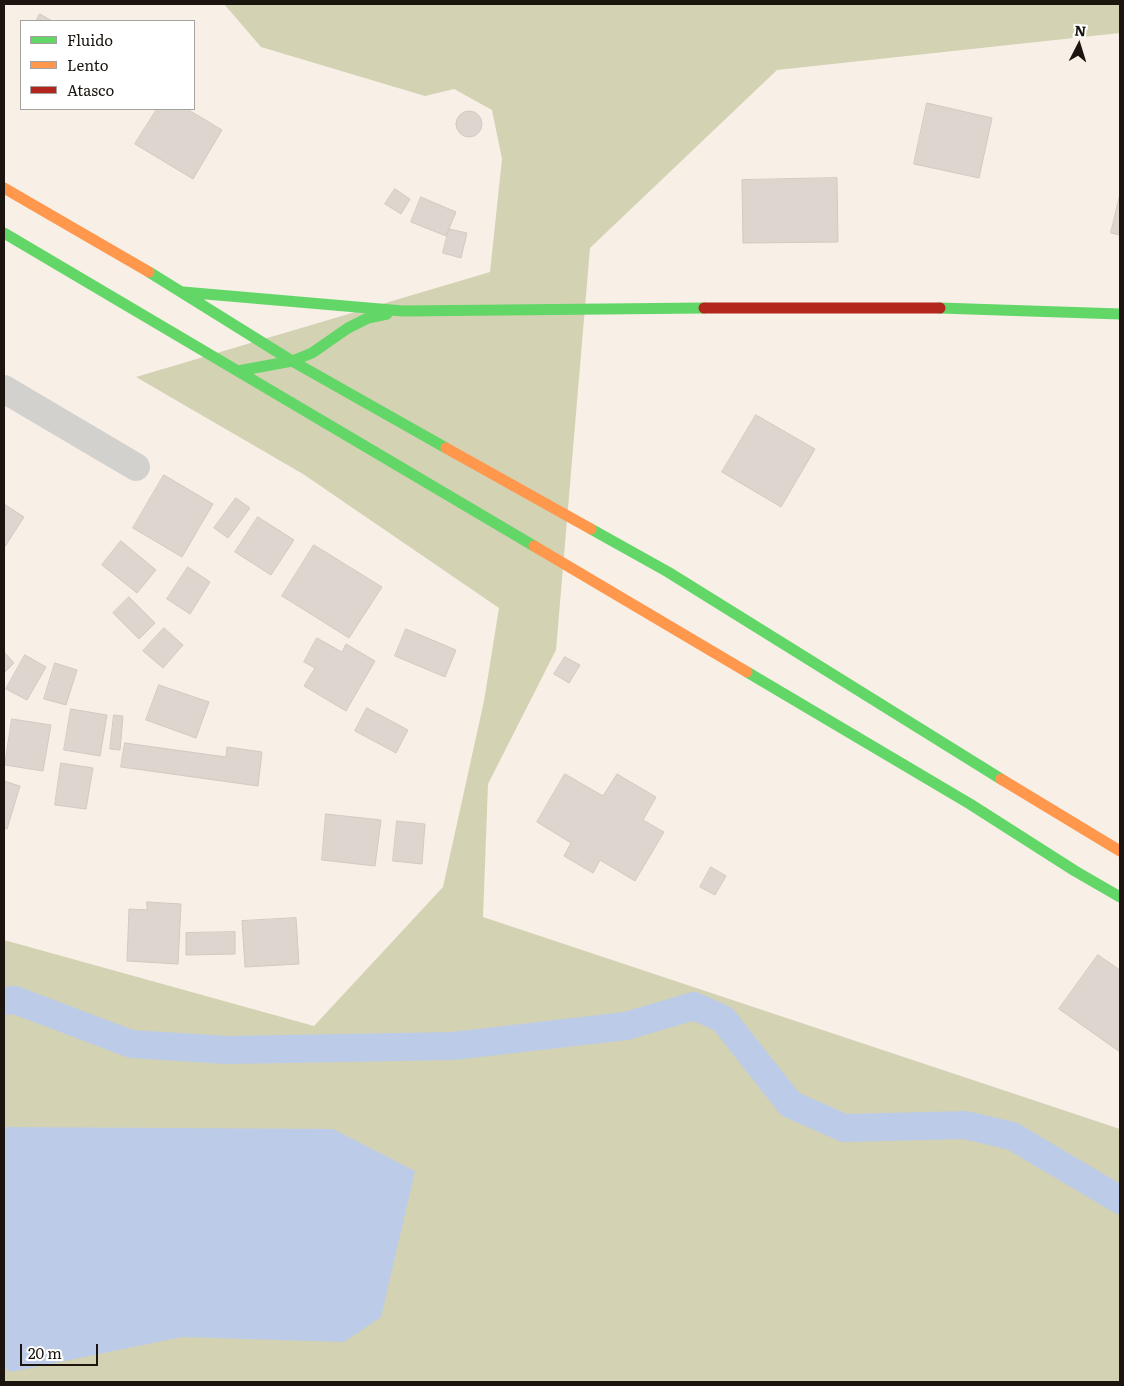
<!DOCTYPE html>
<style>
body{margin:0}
#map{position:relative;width:1124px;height:1386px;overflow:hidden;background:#f8efe7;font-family:Literata,serif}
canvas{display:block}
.frame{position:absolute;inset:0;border:5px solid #1c150f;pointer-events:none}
.legend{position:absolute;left:20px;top:20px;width:175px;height:90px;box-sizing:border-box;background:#fefffe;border:1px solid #a4a19e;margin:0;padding:6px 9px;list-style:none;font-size:15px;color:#1c150f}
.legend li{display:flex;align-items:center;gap:10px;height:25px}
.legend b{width:25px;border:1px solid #a4a19e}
.north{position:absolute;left:1054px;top:20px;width:50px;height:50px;-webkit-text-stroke:4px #fefffe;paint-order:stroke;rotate:5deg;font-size:14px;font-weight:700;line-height:20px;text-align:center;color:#1c150f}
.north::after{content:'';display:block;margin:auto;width:18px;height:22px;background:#1c150f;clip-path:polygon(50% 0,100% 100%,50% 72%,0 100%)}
.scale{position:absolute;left:20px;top:1344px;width:78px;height:22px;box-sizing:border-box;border:2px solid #1c150f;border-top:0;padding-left:6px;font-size:15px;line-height:18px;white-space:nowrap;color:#1c150f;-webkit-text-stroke:4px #fefffe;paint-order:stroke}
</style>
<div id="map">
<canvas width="1124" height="1386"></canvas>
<div class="frame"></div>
<ul class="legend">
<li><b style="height:6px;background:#63d668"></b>Fluido</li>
<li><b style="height:6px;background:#ff974d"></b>Lento</li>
<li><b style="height:6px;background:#b3261e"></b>Atasco</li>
</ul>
<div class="north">N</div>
<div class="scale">20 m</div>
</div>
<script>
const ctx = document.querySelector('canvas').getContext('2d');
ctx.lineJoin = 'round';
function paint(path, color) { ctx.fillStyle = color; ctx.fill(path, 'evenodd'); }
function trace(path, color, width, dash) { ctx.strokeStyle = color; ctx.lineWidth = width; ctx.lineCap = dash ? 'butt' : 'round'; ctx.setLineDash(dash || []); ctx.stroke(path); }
const forest = new Path2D(`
 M224,4h896v29l-343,37 -187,178 -34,402 -68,134 -5,133 637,212v253h-1116v-442l310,86 129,-139 41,-186 15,-93 -196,-134 -167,-97 354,-105 12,-113 -10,-49 -38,-21 -29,7 -164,-49z`);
const water = new Path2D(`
 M4,1127l329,2 82,42 -34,146 -37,25 -162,-5 -171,35 -7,-5z`);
const canal = new Path2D(`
 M4,1001l11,-1 116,44 96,6 226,-4 173,-20 68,-20 29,13 67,85 54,24 121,-3 47,11 108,64`);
const building = new Path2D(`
 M40,14l12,7h-16z
 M927,103l65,15 -13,60 -65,-14z
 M157,109h30l35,21 -29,49 -58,-35z
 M456 124a13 13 0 1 1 26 0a13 13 0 1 1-26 0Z
 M837,178l1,64 -95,1 -1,-63z
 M395,189l15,10 -9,15 -16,-10z
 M1120,194v41l-9,-2z
 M421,197l35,15 -10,24 -35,-14z
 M449,229l18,4 -6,25 -18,-5z
 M756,415l59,34 -34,58 -59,-35z
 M164,475l49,29 -31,53 -49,-29z
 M236,498l14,10 -22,30 -14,-10z
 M4,504l20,13 -20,31z
 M258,517l36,23 -23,35 -36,-23z
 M121,541l35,29 -19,23 -35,-28z
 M314,545l68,42 -33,51 -67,-42z
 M188,567l22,15 -20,32 -23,-15z
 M129,597l26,26 -16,16 -26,-26z
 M164,628l19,17 -20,23 -20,-17z
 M406,629l50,21 -11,27 -50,-21z
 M317,638l25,14 4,-8 29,17 -29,50 -42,-25 11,-18 -11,-6z
 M4,652l10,11 -10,10z
 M25,655l21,12 -19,33 -21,-11z
 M565,657l15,8 -11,18 -15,-9z
 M55,663l22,7 -11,35 -22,-6z
 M159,685l50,17 -13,36 -50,-18z
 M367,708l41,22 -12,23 -41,-22z
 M71,709l36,6 -7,41 -36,-6z
 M114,715l9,1 -3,34 -10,-1z
 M12,719l39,6 -8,46 -38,-6z
 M125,743l101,14 1,-10 35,5 -4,34 -137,-19z
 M61,763l32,5 -7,41 -31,-4z
 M565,774l38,22 14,-22 39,23 -13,23 21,12 -29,49 -35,-21 -7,13 -29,-17 7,-13 -34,-21z
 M4,781l16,5 -13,43 -3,-1z
 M326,814l55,6 -6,46 -53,-6z
 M397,821l28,3 -3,40 -29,-3z
 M711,867l15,9 -11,19 -15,-8z
 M147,902l34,2 -3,60 -51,-3 2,-52 18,1z
 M296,918l3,46 -54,3 -3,-46z
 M235,932v22l-49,1v-22z
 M1098,955l22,15v82l-61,-43z`);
const street = new Path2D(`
 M4,389l132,78`);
const fast = new Path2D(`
 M4,233l530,313
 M149,272l143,89 154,87
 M183,292l220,19 301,-3
 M940,308l180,6
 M238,371l54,-10 20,-8 36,-25 20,-10 19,-4
 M591,529l77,43 333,207
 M747,672l223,132 105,67 45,26`);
const slow = new Path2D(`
 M4,188l145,84
 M446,448l145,81
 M534,546l213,126
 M1001,779l119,72`);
const jam = new Path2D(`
 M704,308h236`);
paint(forest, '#d3d2b3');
paint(water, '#bccce8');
trace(canal, '#bccce8', 28);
paint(building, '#ddd6ce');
trace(building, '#d1cac3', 1);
trace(street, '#d2d1ce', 28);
trace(fast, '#63d668', 11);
trace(slow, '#ff974d', 11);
trace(jam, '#b3261e', 11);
</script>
